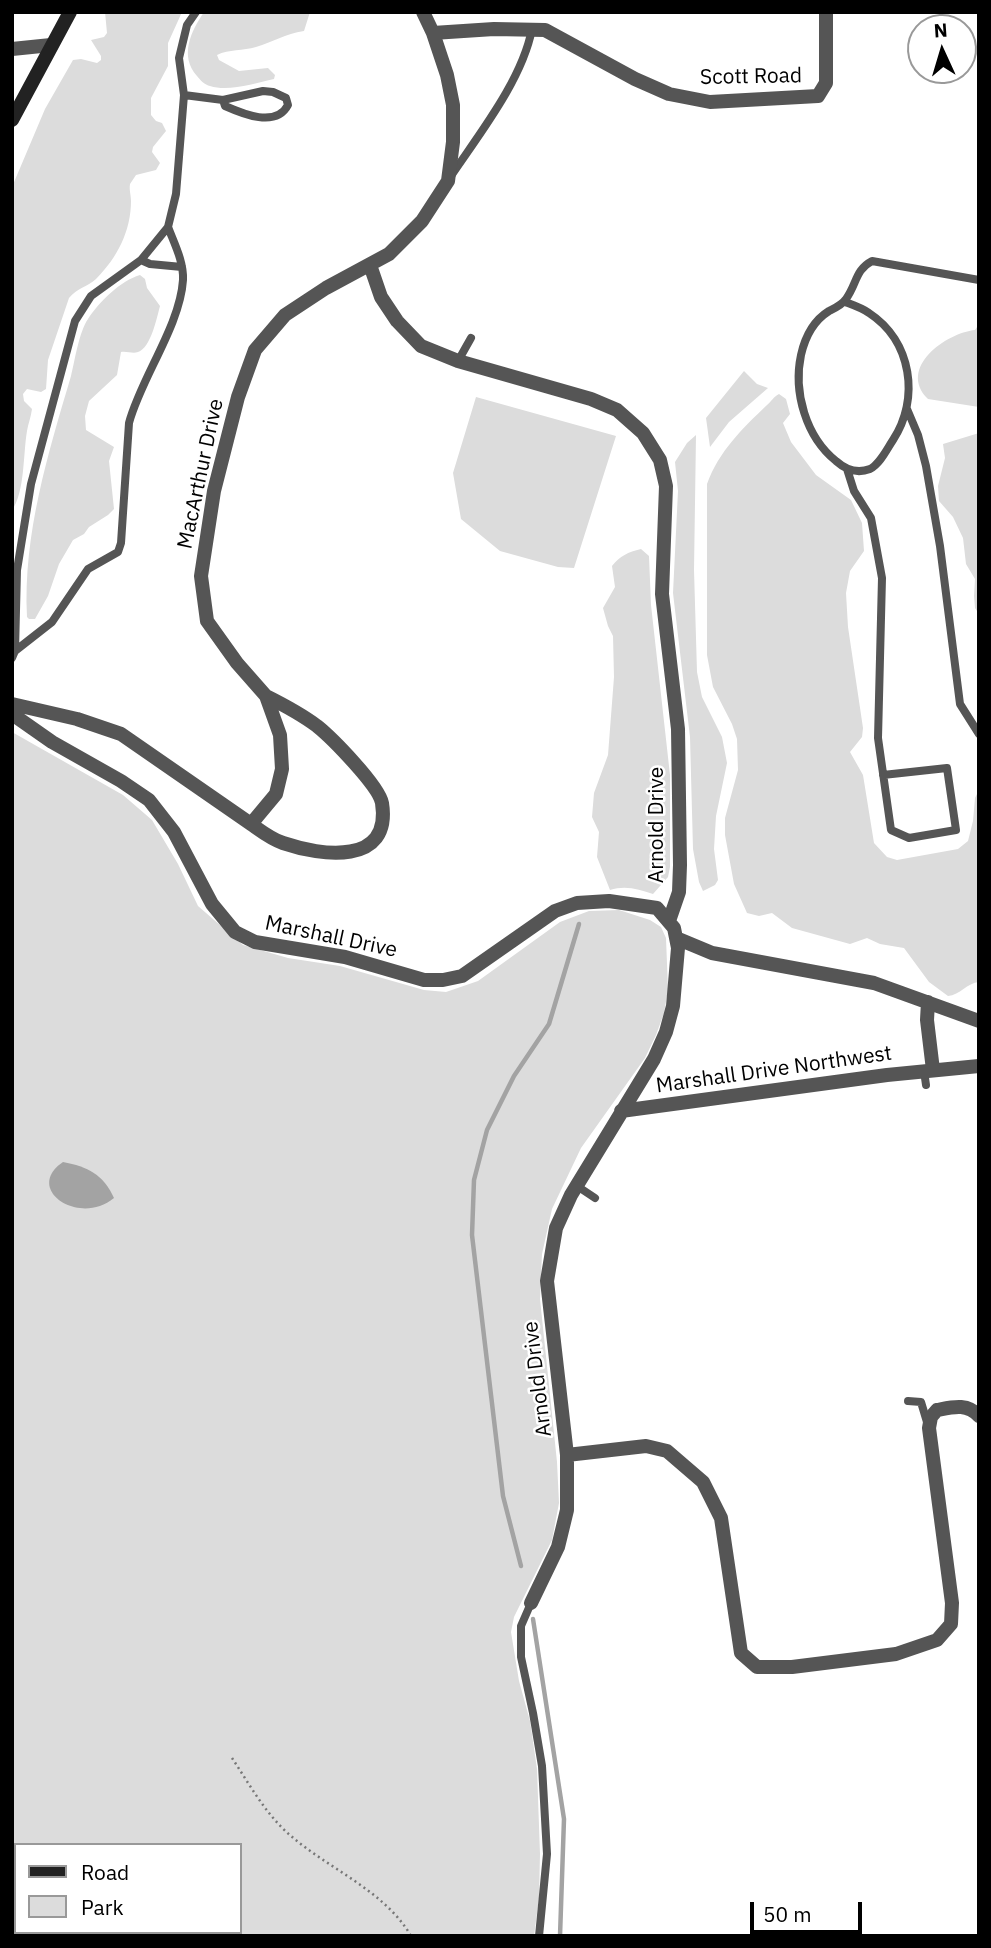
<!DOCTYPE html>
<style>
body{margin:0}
#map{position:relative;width:991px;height:1948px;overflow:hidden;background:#fff;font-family:"IBM Plex Sans",sans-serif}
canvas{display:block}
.frame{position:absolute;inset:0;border:14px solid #000;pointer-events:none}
.legend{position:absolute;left:14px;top:1843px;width:228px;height:91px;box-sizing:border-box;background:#fff;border:2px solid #999;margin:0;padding:9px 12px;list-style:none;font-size:21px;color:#000}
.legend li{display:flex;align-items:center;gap:14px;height:35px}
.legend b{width:35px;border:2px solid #999}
.north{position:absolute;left:907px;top:14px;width:70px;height:70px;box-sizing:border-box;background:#fff;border:2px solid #999;border-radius:50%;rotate:356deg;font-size:19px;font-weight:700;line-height:28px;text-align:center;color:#000}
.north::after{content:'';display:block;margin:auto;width:24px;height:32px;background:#000;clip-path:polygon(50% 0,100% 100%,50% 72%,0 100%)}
.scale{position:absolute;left:750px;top:1902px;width:112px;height:32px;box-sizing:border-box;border:4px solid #000;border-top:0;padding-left:9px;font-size:21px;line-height:24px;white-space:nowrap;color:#000;-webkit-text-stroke:5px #fff;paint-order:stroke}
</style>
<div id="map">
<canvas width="991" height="1948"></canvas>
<div class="frame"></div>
<ul class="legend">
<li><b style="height:9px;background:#222"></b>Road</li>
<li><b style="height:19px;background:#dcdcdc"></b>Park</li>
</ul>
<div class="north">N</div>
<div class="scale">50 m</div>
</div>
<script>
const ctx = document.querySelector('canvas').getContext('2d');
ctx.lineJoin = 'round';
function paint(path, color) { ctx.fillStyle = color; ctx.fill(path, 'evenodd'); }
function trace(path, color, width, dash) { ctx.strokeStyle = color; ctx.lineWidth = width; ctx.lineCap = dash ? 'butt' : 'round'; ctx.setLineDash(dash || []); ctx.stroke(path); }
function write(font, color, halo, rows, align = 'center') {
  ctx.font = font + ' "IBM Plex Sans",sans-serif'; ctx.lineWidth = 5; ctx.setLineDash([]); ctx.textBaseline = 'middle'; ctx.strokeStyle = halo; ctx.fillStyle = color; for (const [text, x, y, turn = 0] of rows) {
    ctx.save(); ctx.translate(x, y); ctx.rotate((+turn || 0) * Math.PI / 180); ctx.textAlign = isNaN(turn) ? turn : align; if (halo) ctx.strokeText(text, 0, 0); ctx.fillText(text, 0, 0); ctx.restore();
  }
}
const green = new Path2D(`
 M105,12h77l-14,31v23l-17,32v17l5,6 6,2 4,8 -13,16 -1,5 8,11 -4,7 -20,5 -6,9c-1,6 1,11 1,17 0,30 -14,57 -35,78 -9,8 -19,9 -27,19l-21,62 -2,29 -5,3 -14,-3 -4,5 1,7 8,8c-1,8 -4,15 -5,22 -4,23 -2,61 -15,79v-323l33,-78 28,-49 8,-1 16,4 4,-3v-4l-10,-16 13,-3 3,-4z
 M204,12h106l-6,19c-19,3 -31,11 -48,16 -13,4 -27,2 -39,8l2,5 20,11 29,-3 7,7 -1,4c-19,4 -45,13 -64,7 -5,-1 -10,-6 -13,-10 -18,-20 -6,-45 7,-64z
 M140,275l5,4 2,9 13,18c-3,11 -9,42 -22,46 -5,2 -11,-1 -17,0l-4,23 -28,26 -4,15 1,14 28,17 -5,14 5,48 -6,6 -19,12 -5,7 -11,6 -14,24 -11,32 -13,23h-6l-2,-2c-4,-83 21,-163 44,-241 4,-16 8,-44 17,-57 11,-17 32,-38 52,-44z
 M979,324v83l-51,-8c-31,-31 18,-66 47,-69z
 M744,371l13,13 11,4 -39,34 -19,25 -4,-29z
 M779,394l7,5 4,15 -7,9 8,19 25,33 35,25 11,23 2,28 -14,20 -4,22 2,34 15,101 -1,9 -12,15 13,23 11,68 13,14 10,3 61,-11 10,-8 5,-20 2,-23 4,-8v192c-12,1 -19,13 -31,14l-19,-14 -25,-34 -24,-4 -13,-6 -17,6 -58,-16 -20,-15 -13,3 -12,-3 -13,-29 -9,-49v-17l13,-48 -1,-31 -5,-15 -19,-37 -6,-32v-171c12,-33 35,-55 60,-79 5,-4 6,-8 12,-11z
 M476,397l140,39 -42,132 -16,-1 -58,-16 -39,-32 -8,-46z
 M979,433v181l-4,-6 -1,-12 1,-17 -9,-15 -3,-26 -10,-21 -14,-16 -1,-15 7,-28 -2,-14z
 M696,435l-2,135 3,102 5,25 20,40 5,26 -11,53 -2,33 4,31 -3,5 -12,6 -4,-9 -6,-33 -3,-112 -17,-144 5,-102 -3,-29 12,-19z
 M641,549l8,7 2,49 19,170v92l-2,10 -15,17c-14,-5 -28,-9 -43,-4l-13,-33 2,-25 -7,-15 2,-24 14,-38 6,-78 -1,-41 -5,-10 -5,-18 12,-21 -3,-21c8,-10 16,-14 29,-17z
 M12,732l111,63 29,25 26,44 20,42 45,39 45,13 52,8 84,24 22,2 32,-11 82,-59 29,-11 30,-1 31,10 11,7 5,11 2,52 -4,23 -8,22 -11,23 -64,90 -29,61 -10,45 -2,45 17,163 2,41 -7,37 -38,77 -3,15 8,49 11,40 7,48 3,85 -1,44 -5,38h-522zM16,1845h224v87h-224z`);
const water = new Path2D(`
 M63,1162c25,5 40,12 51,36 -35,29 -91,-9 -51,-36z`);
const stream = new Path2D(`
 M521,1566l-18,-70 -31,-261 2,-55 13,-50 27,-54 35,-52 30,-100
 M533,1619l31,200 -4,117`);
const path = new Path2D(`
 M232,1758c18,27 34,57 59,78 38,33 94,55 120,100`);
const lane = new Path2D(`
 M184,95l39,5 40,-9 10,1 13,6 2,7c-12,23 -45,9 -63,1l-2,-6
 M451,176c29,-43 71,-96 81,-147
 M141,260l9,4 32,3
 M845,302c8,3 17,6 24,11 43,28 51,86 24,127 -6,9 -13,24 -23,29 -13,5 -24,1 -34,-8 -30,-24 -43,-69 -35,-106 4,-18 12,-34 28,-44 6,-3 13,-6 17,-12 11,-15 9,-29 26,-38l107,19
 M458,361l13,-23
 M907,409l11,26 8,31 14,80 20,158 19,30
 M847,469l7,22 17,27 11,60 -4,160 13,92 18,8 47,-8 -9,-62 -64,7
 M15,651l37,-29 36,-53 30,-17 3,-9 8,-120c12,-45 51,-97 54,-143 1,-18 -9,-37 -15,-53
 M12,658l3,-7 2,-81 14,-86 44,-163 16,-25 50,-36 27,-33 8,-33 8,-99 -5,-37 8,-33 9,-13
 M924,1071l2,14
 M577,1186l18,12
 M908,1401l13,1 6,20
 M531,1603l-10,23v31l12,56 9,53 5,88 -8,82`);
const street = new Path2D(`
 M433,33l61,-4 51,1 90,49 34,15 41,8 108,-6 8,-13v-71
 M12,49l39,-4
 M370,265l11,32 16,24 24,25 37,15 133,38 26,11 26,23 17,27 6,26 -4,108 16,135 2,136 -1,27 -10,29
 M12,704l65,15 44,15 130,90 25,-30 6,-25 -2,-34 -14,-39 -29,-33 -30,-42 -6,-45 13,-85 24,-94 17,-47 30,-35 41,-27 63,-34 33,-33 26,-40 5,-39v-37l-6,-30 -14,-42 -10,-21
 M12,714l40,28 69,39 28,19 25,32 38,72 23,28 20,10 90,15 79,23h19l19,-4 93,-65 22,-8 32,-2 48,7 17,20 4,20 -5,58 -7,26 -12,27 -83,136 -15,33 -9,53 20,174v55l-9,37 -27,56
 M251,824c10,7 20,15 32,19 38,13 109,23 99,-40 -3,-17 -50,-65 -65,-77 -16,-12 -33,-21 -51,-30
 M676,938l36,15 162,30 105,38
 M928,1002l-1,18 6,50
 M621,1111l266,-36 92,-9
 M567,1455l79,-9 21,5 36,31 18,36 20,135 16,14h35l104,-13 41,-14 14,-16 1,-21 -23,-175 2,-11 6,-7c16,-3 30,-7 42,6`);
const secondary = new Path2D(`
 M12,120l58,-108`);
const streetNames = [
 ["Scott Road",751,77,-1],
 ["MacArthur Drive",201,474,-78],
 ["Arnold Drive",657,825,-90],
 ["Marshall Drive",331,937,12],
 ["Marshall Drive Northwest",774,1070,-8],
 ["Arnold Drive",538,1379,-97]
];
paint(green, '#dcdcdc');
paint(water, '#a3a3a3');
trace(stream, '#a3a3a3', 4.5);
trace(path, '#777', 2.5, [2, 3.5]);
trace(lane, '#555', 8);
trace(street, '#555', 14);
trace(secondary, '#222', 14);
write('21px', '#000', '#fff', streetNames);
</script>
